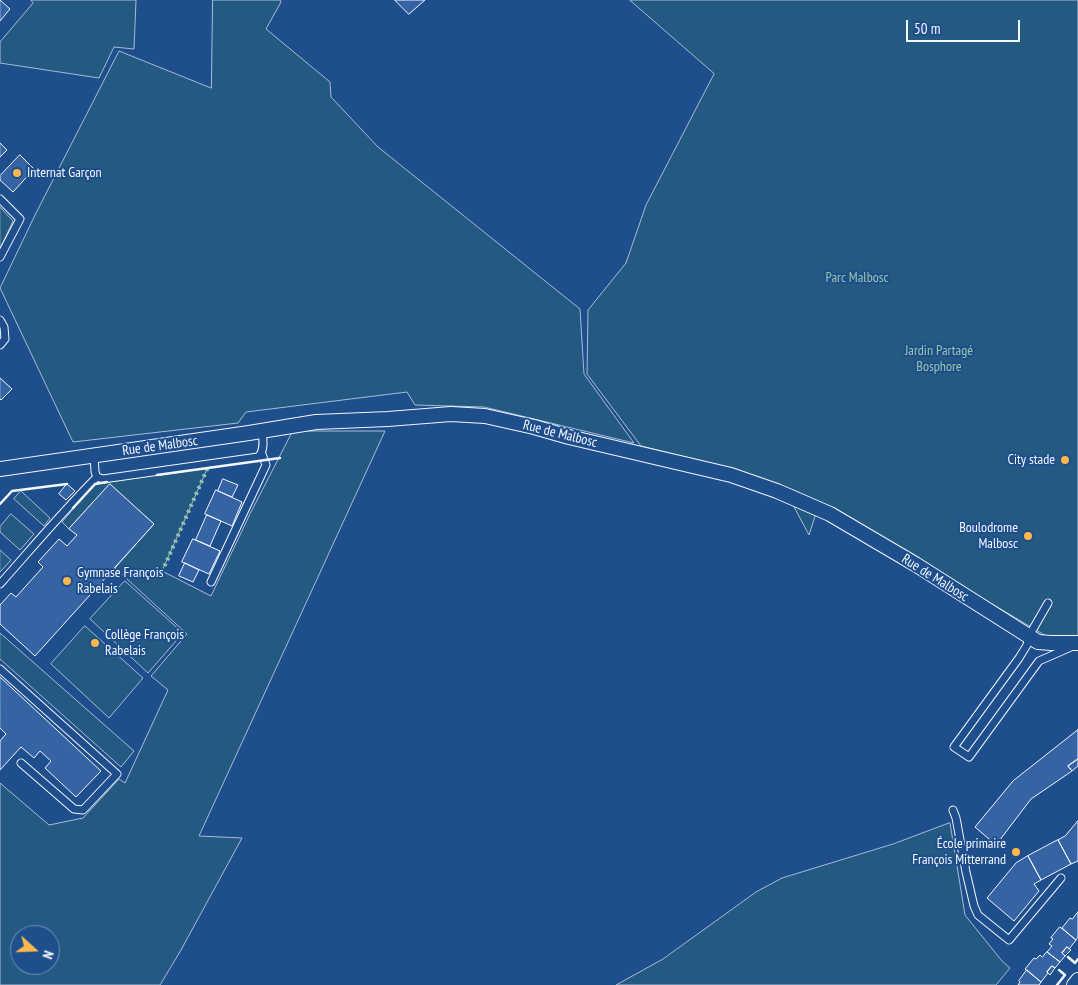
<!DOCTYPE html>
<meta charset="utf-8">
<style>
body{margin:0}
#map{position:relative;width:1078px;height:985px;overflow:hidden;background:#1f4e8c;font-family:"PT Sans Narrow",sans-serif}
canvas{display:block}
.north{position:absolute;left:10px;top:925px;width:50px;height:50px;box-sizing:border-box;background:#1f4e8c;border:1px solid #7391ba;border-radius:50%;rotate:110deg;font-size:14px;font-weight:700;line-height:20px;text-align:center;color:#f2f6ff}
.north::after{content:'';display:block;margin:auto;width:18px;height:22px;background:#ffb74d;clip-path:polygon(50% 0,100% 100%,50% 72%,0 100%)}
.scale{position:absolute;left:906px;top:20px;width:114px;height:22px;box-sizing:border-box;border:2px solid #f2f6ff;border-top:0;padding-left:6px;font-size:15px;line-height:18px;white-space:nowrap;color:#f2f6ff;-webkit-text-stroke:4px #1f4e8c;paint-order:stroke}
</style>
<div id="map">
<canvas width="1078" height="985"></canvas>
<div class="north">N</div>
<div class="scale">50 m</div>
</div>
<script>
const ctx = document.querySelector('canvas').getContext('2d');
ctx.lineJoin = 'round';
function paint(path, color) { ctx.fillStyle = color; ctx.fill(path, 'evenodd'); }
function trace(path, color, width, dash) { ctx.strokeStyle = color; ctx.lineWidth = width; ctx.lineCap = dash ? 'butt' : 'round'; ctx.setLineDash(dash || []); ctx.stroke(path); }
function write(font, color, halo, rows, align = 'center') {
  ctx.font = font + ' "PT Sans Narrow",sans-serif'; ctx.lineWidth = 4; ctx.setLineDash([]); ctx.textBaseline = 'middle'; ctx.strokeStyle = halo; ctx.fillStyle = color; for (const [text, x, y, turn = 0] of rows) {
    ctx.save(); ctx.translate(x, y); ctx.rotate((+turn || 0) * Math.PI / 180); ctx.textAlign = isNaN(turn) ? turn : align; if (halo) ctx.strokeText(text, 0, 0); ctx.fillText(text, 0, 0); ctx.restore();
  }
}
const green = new Path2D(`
 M31,0h105l-2,49 -20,-2 -15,31 -99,-15v-21l33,-39z
 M213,0h67l1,2 -15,27 64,53 1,15 47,50 202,162 4,65 50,69 -150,-36 -69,-2 -8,-13 -161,20 -8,11 -165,19 -73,-154 36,-75 83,-162 92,37z
 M630,0h448v650l-20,-7 -220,-130 -19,-9 -10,31 -26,-49 -57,-19 -85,-21 -54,-72 1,-64 38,-47 20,-58 68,-131z
 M0,207l13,14 -13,28z
 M293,431h92l-186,405 43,2 -61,112 -21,35h-160v-202l49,42 34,-7 36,-39 6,4 43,-93 -17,-14 36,-42 -72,-66 39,-44 -44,-39 -41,44 -7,-7 33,-38 113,-17 -46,104 49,25 39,-82zM20,935h30v30h-30z
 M21,491l29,27 -6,8 -30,-27z
 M11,514l23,20 -14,16 -20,-18v-5z
 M0,550l11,10 -11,12z
 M125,581l58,52 -35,40 -58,-54z
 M85,626l58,52 -34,40 -58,-54z
 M0,633l134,118 -13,16 -121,-108z
 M950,823l15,92 37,46 8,7 -14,17h-380l47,-26 93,-67 26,-14 111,-34z`);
const building = new Path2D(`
 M0,0l10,9 -10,12z
 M395,0h30l-16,14z
 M0,143l7,7 -7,7z
 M20,155l14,14 -21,23 -13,-12v-4z
 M0,378l12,11 -11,11 -1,-1z
 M223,479l15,6 -6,12 -14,-6z
 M67,484l8,7 -9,9 -7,-6z
 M110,484l44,40 -119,132 -35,-32v-19l11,-12 5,4 27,-30 -5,-5 21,-23 8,7 10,-11 -8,-6z
 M216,490l26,12 -10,24 -27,-12z
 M207,515l14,6 -11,25 -14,-6z
 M193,539l27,12 -11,23 -27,-12z
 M185,563l14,7 -6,12 -14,-6z
 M0,677l101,94 -25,26 -31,-29 6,-7 -11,-10 -6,7 -13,-11 -21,23v-29l6,-7 -6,-6z
 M1078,730v29l-10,7 4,5 -41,28 -35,46 -21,-18 38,-46z
 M1078,759v7l-6,5 -4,-5z
 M1078,821v40l-7,3 -13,-24 7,-4z
 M1058,840l13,24 -30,16 -13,-24z
 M1028,856l13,24 -7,4 5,7 -25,30 -27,-23 29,-35z
 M1078,912v25l-2,3 -14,-12 8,-10 2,1z
 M1060,927l16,13 -7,9 -2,-2 -5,6 3,3 -5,6 -13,-10 5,-6 -3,-2 4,-5 -2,-1z
 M1067,947l4,3 -6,6 -3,-3z
 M1047,952l13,10 -5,6 -3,-2 -5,6 1,1 -7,9 -16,-13 9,-11 2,1 4,-4 2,2z
 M1052,966l3,2 -5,7 -3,-3z
 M1027,970l14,12 -2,3h-21l2,-3 -1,-1z`);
const lane = new Path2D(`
 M0,199l20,20 -20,38
 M0,320l4,7 1,12 -5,6
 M94,455l1,17 2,5 6,2 155,-22c7,-6 5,-18 4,-26
 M211,582l55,-117 -4,-11
 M0,584c32,-36 63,-73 97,-107
 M1048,603l-19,33 -2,9 -8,13 -65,89 15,10 70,-96 32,-14
 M0,669l117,105 -34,36 -9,-1 -53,-46
 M953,810l3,8 10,54 8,34 4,9 31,25 52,-62`);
const street = new Path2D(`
 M0,469l249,-36 67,-11 72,-3 63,-5 34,2 49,11 35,10 162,38 46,16 53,23 85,50 123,78 13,1h27
 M1074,985l4,-5`);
const hedge = new Path2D(`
 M162,572l46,-105`);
const wall = new Path2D(`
 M157,475l123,-17
 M0,504l12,-13 55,-7
 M73,508l22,-24 12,-2
 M1068,957l7,6 3,-4
 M1057,985l8,-10 -6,-5`);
const markers = [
 [17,173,5,"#ffb74d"],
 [1065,460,5,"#ffb74d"],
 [1028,536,5,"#ffb74d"],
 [67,581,5,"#ffb74d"],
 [95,643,5,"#ffb74d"],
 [1016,852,5,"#ffb74d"]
];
const poiNames = [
 ["Internat Garçon",27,173],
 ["City stade",1055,460,"right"],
 ["Boulodrome",1018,528,"right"],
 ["Malbosc",1018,544,"right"],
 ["Gymnase François",77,573],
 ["Rabelais",77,589],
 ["Collège François",105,635],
 ["Rabelais",105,651],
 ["École primaire",1006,844,"right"],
 ["François Mitterrand",1006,860,"right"]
];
const parkNames = [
 ["Parc Malbosc",857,278],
 ["Jardin Partagé",939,351],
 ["Bosphore",939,367]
];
const streetNames = [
 ["Rue de Malbosc",560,434,14],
 ["Rue de Malbosc",160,446,-8],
 ["Rue de Malbosc",935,578,32]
];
paint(green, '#245a82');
trace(green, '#a8bbd7', 1);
paint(building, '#3563a3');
trace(building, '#f2f6ff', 1);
trace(lane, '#f2f6ff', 9);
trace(street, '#f2f6ff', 16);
trace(lane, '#1f4e8c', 7);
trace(street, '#1f4e8c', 14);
trace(hedge, '#97c8a6', 4, [2.5, 4]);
trace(wall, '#f2f6ff', 2.5);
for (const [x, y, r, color] of markers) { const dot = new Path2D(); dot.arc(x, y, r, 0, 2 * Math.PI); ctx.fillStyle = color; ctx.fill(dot); trace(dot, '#1f4e8c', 2); }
write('14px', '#f2f6ff', '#1f4e8c', poiNames, 'left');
write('14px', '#97c8a6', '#1f4e8c', parkNames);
write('14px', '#f2f6ff', '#1f4e8c', streetNames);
</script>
